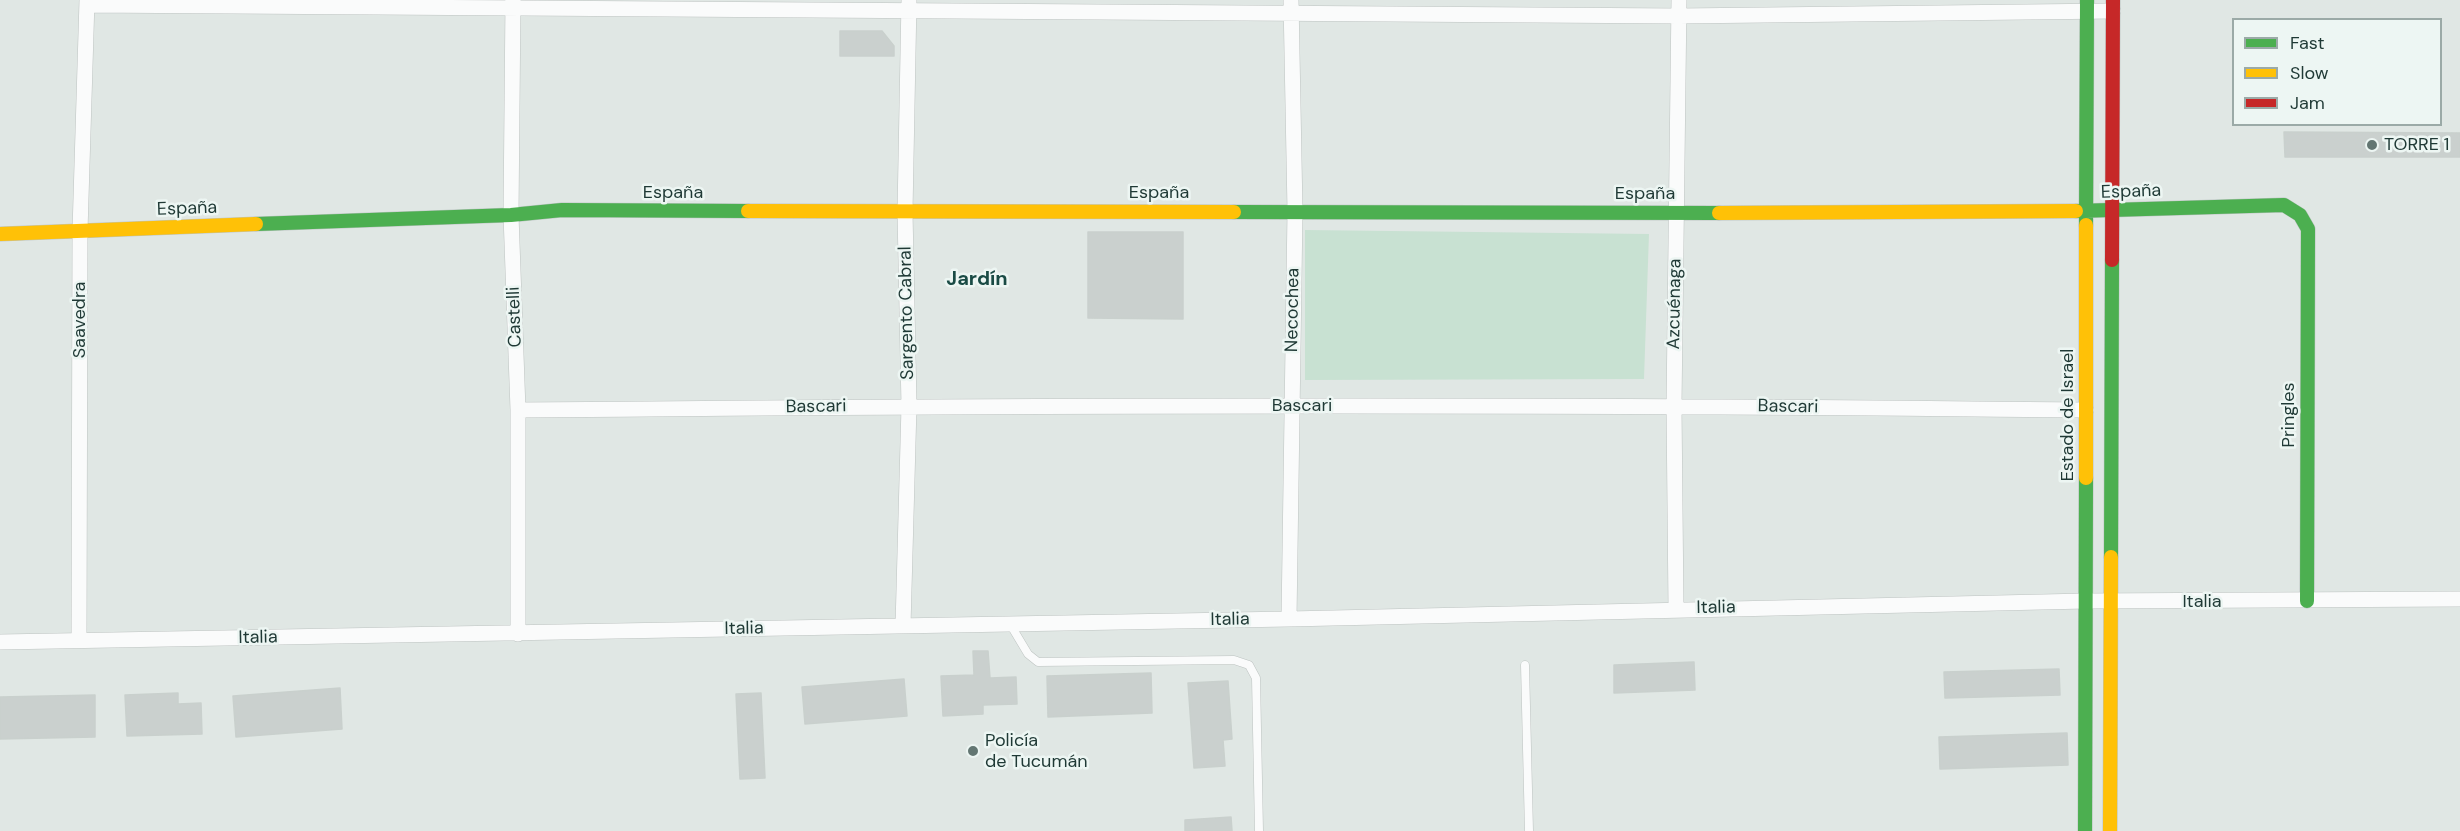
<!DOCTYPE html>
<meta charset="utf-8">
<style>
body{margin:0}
#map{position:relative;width:2460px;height:831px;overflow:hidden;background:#e0e7e4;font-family:"DM Sans",sans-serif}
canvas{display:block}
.legend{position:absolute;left:2232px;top:18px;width:210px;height:108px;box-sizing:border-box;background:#edf6f3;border:2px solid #9baaa7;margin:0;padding:8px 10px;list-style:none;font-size:18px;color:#1f3935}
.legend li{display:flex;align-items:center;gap:12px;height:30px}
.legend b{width:30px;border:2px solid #9baaa7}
</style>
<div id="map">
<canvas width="2460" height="831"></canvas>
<ul class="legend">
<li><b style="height:8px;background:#4caf50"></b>Fast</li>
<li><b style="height:8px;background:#ffc107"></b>Slow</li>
<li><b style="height:8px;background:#c62828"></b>Jam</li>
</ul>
</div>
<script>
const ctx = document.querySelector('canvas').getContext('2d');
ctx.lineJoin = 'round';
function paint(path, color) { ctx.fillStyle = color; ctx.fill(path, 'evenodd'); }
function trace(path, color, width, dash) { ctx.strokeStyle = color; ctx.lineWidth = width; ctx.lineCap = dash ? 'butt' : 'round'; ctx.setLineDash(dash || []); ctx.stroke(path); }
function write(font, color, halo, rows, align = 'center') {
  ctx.font = font + ' "DM Sans",sans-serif'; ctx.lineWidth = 5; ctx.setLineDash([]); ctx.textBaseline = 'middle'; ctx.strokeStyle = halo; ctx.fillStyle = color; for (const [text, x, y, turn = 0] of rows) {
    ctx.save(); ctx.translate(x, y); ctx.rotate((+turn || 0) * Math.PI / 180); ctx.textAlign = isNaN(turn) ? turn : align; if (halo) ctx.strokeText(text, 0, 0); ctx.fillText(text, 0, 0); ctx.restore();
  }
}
const green = new Path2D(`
 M1305,230l344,4 -5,145 -339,1z`);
const building = new Path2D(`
 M840,31h42l12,15v10h-54z
 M2284,132l176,1v24h-175z
 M1088,232h95v87l-95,-1z
 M973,651h15l2,27 26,-1 1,27 -34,1v9l-40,2 -2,-40 33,-1z
 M1694,662l1,28 -81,3v-28z
 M2059,669l1,26 -115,3 -1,-26z
 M1151,673l1,40 -104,4 -1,-41z
 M904,679l3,37 -102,8 -3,-37z
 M1228,681l4,58 -9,1 2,26 -31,2 -6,-85z
 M340,688l2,41 -106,8 -3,-41z
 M178,693v11l23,-1 1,31 -75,2 -2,-41z
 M761,693l4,85 -25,1 -4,-85z
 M95,695v42l-95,2v-42z
 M2067,733l1,32 -128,4 -1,-32z
 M1231,817l1,14h-47v-11z`);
const lane = new Path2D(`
 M1010,624l18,30 10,8 196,-2 15,5 7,13 3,153
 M1525,665l4,166`);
const street = new Path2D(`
 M513,0l-2,215 7,195v224
 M87,5l1592,11 434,-5
 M518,410c523,-5 1045,-6 1568,0
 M1676,609l-2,-203 5,-406
 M1289,619l6,-408 -4,-211
 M903,626l6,-220 -4,-194 4,-212
 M79,640l1,-409 7,-231
 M0,642l1289,-23 797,-18 374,-2`);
const fast = new Path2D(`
 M2076,211l208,-6 16,10 8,14 -1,372
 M1234,212l485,1
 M256,224l255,-9 51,-5 186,1
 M2086,225l1,-225
 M2111,557l1,-297
 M2085,831l1,-353`);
const slow = new Path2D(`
 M748,211l486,1
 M1719,213l357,-2
 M0,234l256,-10
 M2086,478v-253
 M2110,831l1,-274`);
const jam = new Path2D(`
 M2112,260l1,-260`);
const markers = [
 [2372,145,6,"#637672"],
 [973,751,6,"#637672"]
];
const poiNames = [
 ["TORRE 1",2384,145],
 ["Policía",985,741],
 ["de Tucumán",985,762]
];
const streetNames = [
 ["España",2131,192,-2],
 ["España",673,193],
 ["España",1159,193],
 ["España",1645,194],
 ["España",187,209,-2],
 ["Azcuénaga",1675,304,-89],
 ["Necochea",1293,310,-89],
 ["Sargento Cabral",907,313,-91],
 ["Castelli",515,317,-92],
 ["Saavedra",80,320,-90],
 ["Bascari",1302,406],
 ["Bascari",816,407,-1],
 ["Bascari",1788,407,1],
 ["Estado de Israel",2068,415,-90],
 ["Pringles",2289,415,-90],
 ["Italia",2202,602],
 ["Italia",1716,608,-1],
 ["Italia",1230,620,-1],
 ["Italia",744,629,-1],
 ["Italia",258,638,-1]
];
const neighbourhoodNames = [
 ["Jardín",977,280]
];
paint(green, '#c8e1d2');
paint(building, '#cad0ce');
trace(building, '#c9d0cd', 1.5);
trace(lane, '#bdc3c1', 9);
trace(street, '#bdc3c1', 16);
trace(fast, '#bcc4c2', 15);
trace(slow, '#bcc4c2', 15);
trace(jam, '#bcc4c2', 15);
trace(lane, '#fafbfb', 8);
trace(street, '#fafbfb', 15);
trace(fast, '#4caf50', 14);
trace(slow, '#ffc107', 14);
trace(jam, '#c62828', 14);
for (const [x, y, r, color] of markers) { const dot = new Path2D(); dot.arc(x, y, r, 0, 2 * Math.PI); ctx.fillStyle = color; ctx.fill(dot); trace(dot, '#edf6f3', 2); }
write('18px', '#1f3935', '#edf6f3', poiNames, 'left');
write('18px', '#1f3935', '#edf6f3', streetNames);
write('bold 20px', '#1a4b45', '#edf6f3', neighbourhoodNames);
</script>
